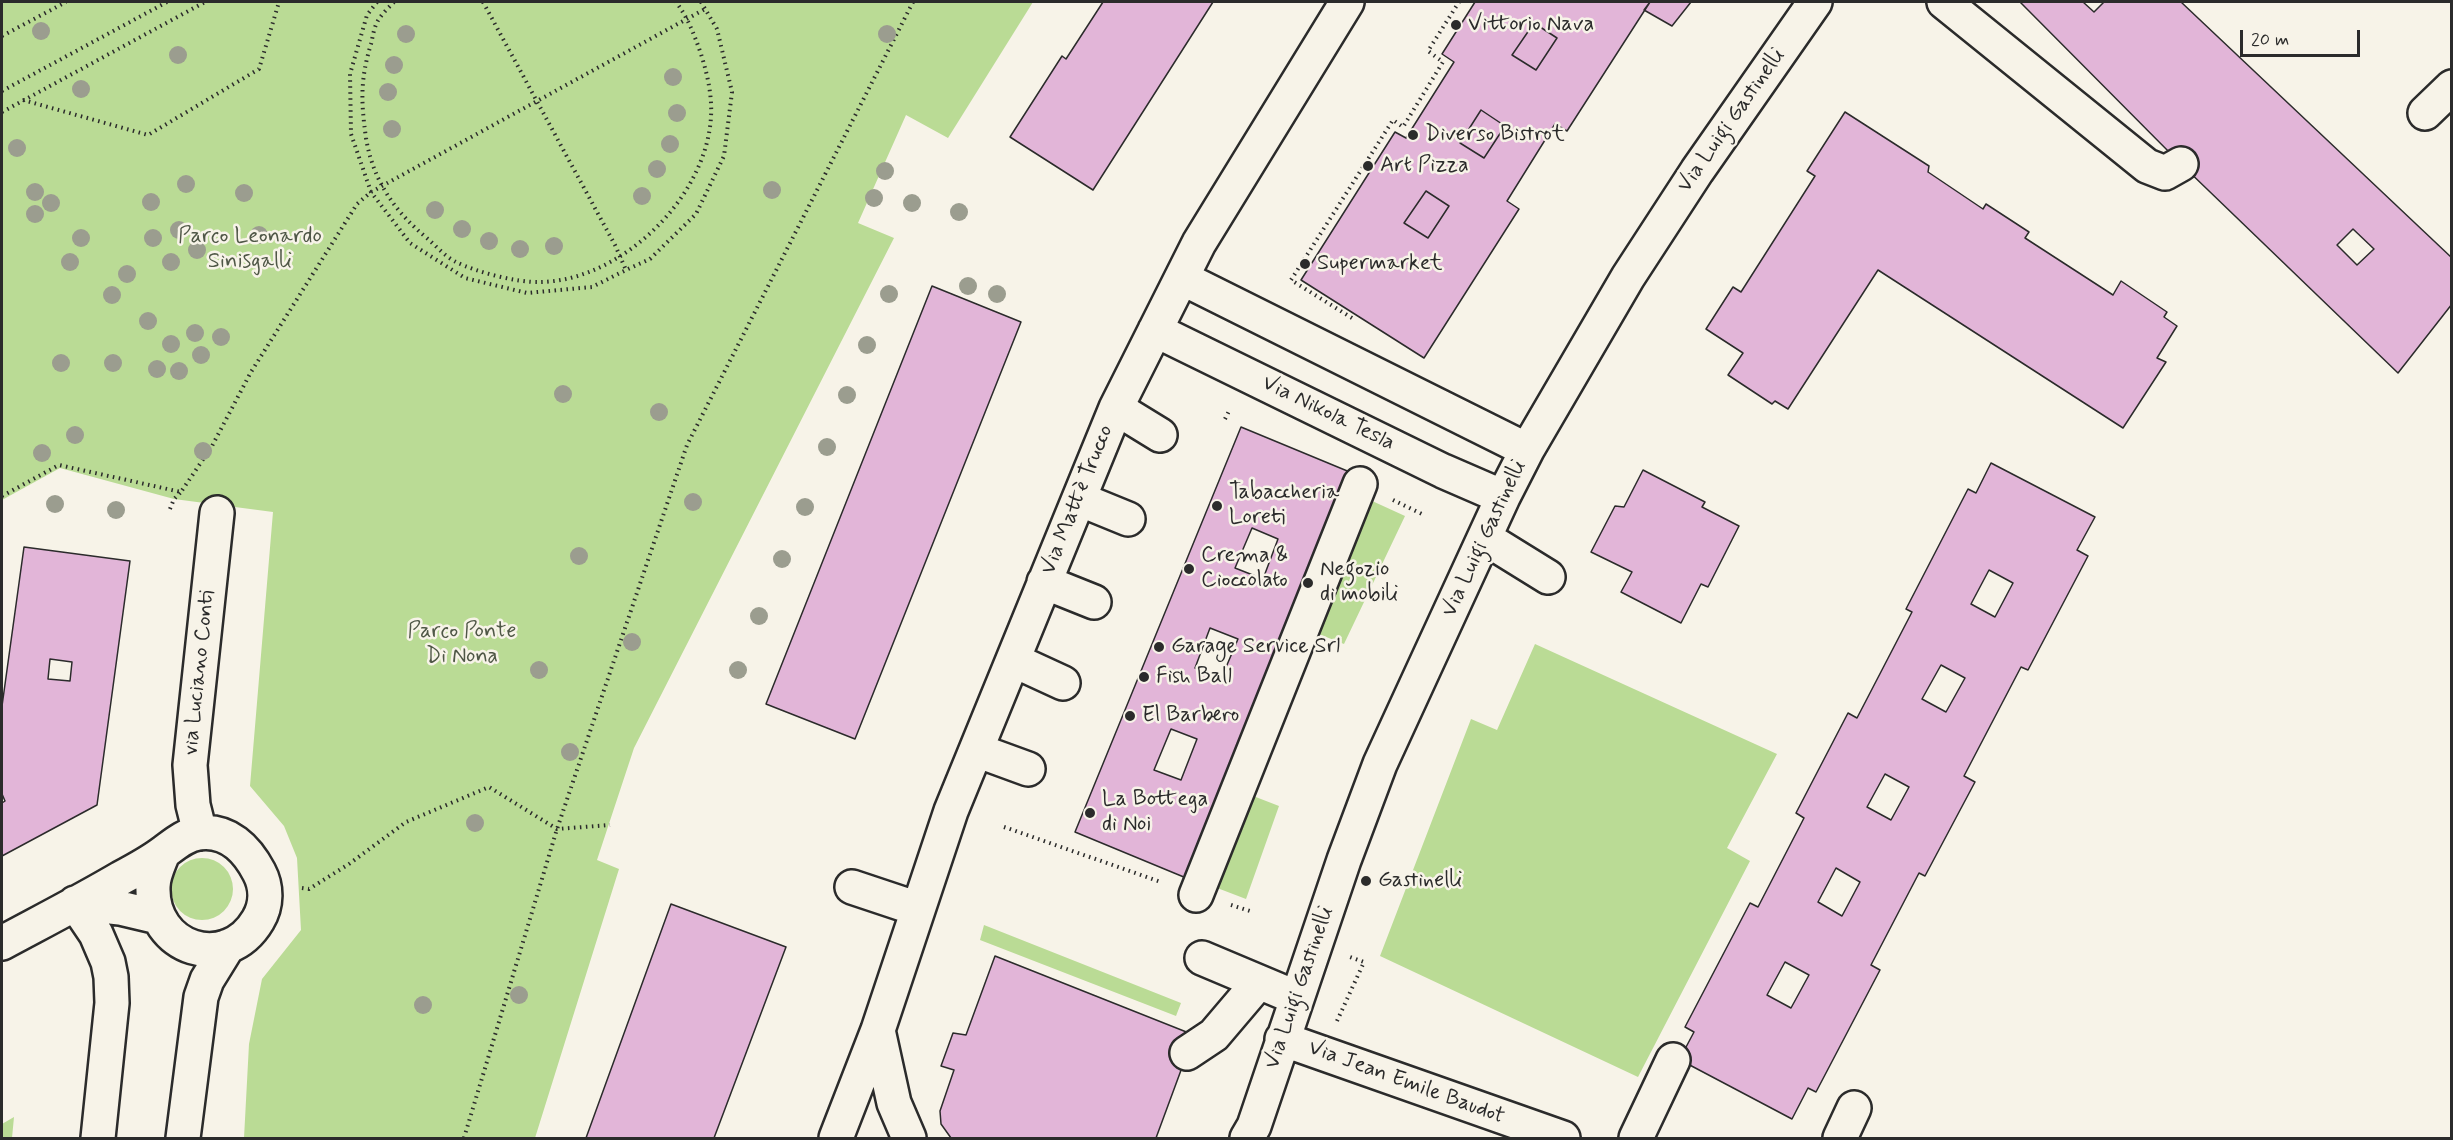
<!DOCTYPE html>
<meta charset="utf-8">
<style>
body{margin:0}
#map{position:relative;width:2453px;height:1140px;overflow:hidden;background:#f7f3e8;font-family:Mynerve,sans-serif}
canvas{display:block}
.frame{position:absolute;inset:0;border:3px solid #2b2b2b;pointer-events:none}
.scale{position:absolute;left:2240px;top:30px;width:120px;height:27px;box-sizing:border-box;border:3px solid #2b2b2b;border-top:0;padding-left:8px;font-size:18px;line-height:21px;white-space:nowrap;color:#2b2b2b;-webkit-text-stroke:4px #f7f3e8;paint-order:stroke}
</style>
<div id="map">
<canvas width="2453" height="1140"></canvas>
<div class="frame"></div>
<div class="scale">20 m</div>
</div>
<script>
const ctx = document.querySelector('canvas').getContext('2d');
ctx.lineJoin = 'round';
function paint(path, color) { ctx.fillStyle = color; ctx.fill(path, 'evenodd'); }
function trace(path, color, width, dash) { ctx.strokeStyle = color; ctx.lineWidth = width; ctx.lineCap = dash ? 'butt' : 'round'; ctx.setLineDash(dash || []); ctx.stroke(path); }
function write(font, color, halo, rows, align = 'center') {
  ctx.font = font + ' Mynerve,sans-serif'; ctx.lineWidth = 5; ctx.setLineDash([]); ctx.textBaseline = 'middle'; ctx.strokeStyle = halo; ctx.fillStyle = color; for (const [text, x, y, turn = 0] of rows) {
    ctx.save(); ctx.translate(x, y); ctx.rotate((+turn || 0) * Math.PI / 180); ctx.textAlign = isNaN(turn) ? turn : align; if (halo) ctx.strokeText(text, 0, 0); ctx.fillText(text, 0, 0); ctx.restore();
  }
}
const green = new Path2D(`
 M2,2h1031l-85,136 -42,-23 -48,108 36,15 -260,510 -37,112 22,9 -84,269h-291l5,-94 13,-65 39,-49 -4,-72 -13,-32 -34,-40 23,-274 -99,-13 -114,-31 -58,32z
 M1370,500l35,16 -61,128 -28,-11z
 M1535,644l242,110 -50,94 23,13 -112,216 -258,-121 91,-237 26,11z
 M1248,794l31,12 -33,93 -34,-13z
 M171 889a31 31 0 1 1 62 0a31 31 0 1 1-62 0Z
 M984,925l197,78 -5,13 -196,-76z
 M14,1117l-2,21h-10v-14z`);
const building = new Path2D(`
 M1103,2h110l-120,188 -83,-53 52,-81 4,3z
 M1475,2h175l-83,129 -12,-7 -48,77 12,8 -95,149 -123,-78 94,-148 11,6 48,-76 -12,-8zM1534,23l23,15 -21,32 -24,-15zM1481,110l24,16 -21,32 -24,-15zM1426,191l23,15 -21,32 -24,-15z
 M1650,2h41l-19,24 -28,-16z
 M2020,2h63l11,10 10,-10h77l271,256v46l-54,69 -217,-209zM2353,229l21,20 -17,16 -20,-20z
 M1534,23l23,15 -21,32 -24,-15z
 M1481,110l24,16 -21,32 -24,-15z
 M1845,112l84,54 -1,6 55,37 3,-5 43,28 -4,6 88,57 8,-14 46,31 -3,5 13,9 -20,32 9,4 -43,66 -245,-158 -90,139 -13,-8 -3,3 -44,-29 15,-22 -37,-24 27,-42 8,5 74,-116 -8,-5z
 M1426,191l23,15 -21,32 -24,-15z
 M932,286l89,36 -166,417 -89,-35z
 M1241,427l116,48 -166,405 -116,-48zM1252,528l26,11 -15,40 -28,-11zM1210,628l28,11 -17,40 -26,-11zM1171,729l26,10 -16,41 -27,-10z
 M1991,463l104,54 -18,33 11,6 -60,114 -7,-3 -57,109 11,6 -50,94 -6,-3 -48,92 9,5 -64,122 -8,-4 -16,31 -108,-57 5,-10 -4,-3 9,-17 -9,-5 65,-124 8,4 46,-89 -8,-5 52,-100 9,5 55,-106 -6,-3 62,-120 8,4zM1989,570l24,13 -18,34 -24,-13zM1941,665l24,13 -19,34 -24,-13zM1885,774l24,13 -18,33 -24,-13zM1836,868l24,14 -18,34 -24,-14zM1785,962l24,13 -18,33 -24,-13z
 M1643,470l62,32 -3,5 37,19 -31,61 -7,-3 -20,39 -60,-31 11,-20 -41,-20 24,-46 9,1z
 M24,547l106,14 -33,244 -95,51v-53l3,-2 -3,-7v-88zM50,659l22,3 -2,19 -22,-2z
 M671,904l115,43 -72,191h-128z
 M995,956l199,79 -38,103h-205l-10,-14 -1,-13 14,-41 -13,-4 12,-33 13,2z`);
const path = new Path2D(`
 M377,2l-10,13 -17,59 1,60 20,58 39,51 55,35 62,15 65,-6 34,-17 24,-11 46,-45 28,-58 8,-64 -15,-63 -16,-27
 M394,2c-5,5 -11,11 -15,17 -5,7 -6,17 -8,25 -11,36 -10,58 -5,94 7,43 29,74 62,101 9,8 18,18 28,23 20,10 62,21 84,20 85,-1 176,-93 171,-179 -1,-17 -5,-33 -10,-49 -7,-20 -13,-36 -25,-52
 M483,2l132,243 11,25
 M2,36l64,-34
 M2,91l165,-89
 M23,100l125,35 111,-66 20,-67
 M2,112l203,-110
 M1352,318l-61,-38 102,-160 10,7 40,-65 -15,-11 31,-49
 M1225,419l5,-10
 M2,496l57,-31 122,27 31,-46 39,-74 106,-168 14,-12 334,-183
 M1393,500l29,14
 M170,509l4,-10 7,-7
 M1004,827l157,55
 M302,888l7,1 40,-25 57,-42 83,-35 68,42 53,-4
 M1231,905l22,7
 M1337,1021l27,-59 -14,-5
 M464,1138l93,-309 130,-384 226,-443`);
const minor = new Path2D(`
 M1944,2l203,164 18,7 16,-9
 M2425,113l27,-26
 M1182,278l345,172
 M1155,330l288,141 60,26
 M1116,408l44,27
 M1079,499l49,20
 M1485,538l63,39
 M1044,582l50,20
 M1013,660l50,23
 M976,750l52,19
 M200,833l-7,-28 -3,-40 27,-252
 M852,887l66,22
 M1196,895l164,-411
 M75,903l21,31 12,28 3,15 1,26 -14,135
 M75,903l45,5 38,9
 M2,943c39,-21 80,-42 119,-65 15,-8 30,-16 43,-26 11,-8 21,-17 35,-19 29,-4 48,16 60,39 8,15 8,33 -1,48 -32,54 -107,29 -105,-33 0,-12 6,-23 10,-34
 M1202,958l95,40
 M878,1030l16,73 15,35
 M1282,1039l281,99
 M1187,1053l27,-18 45,-53
 M183,1138l18,-141 6,-17 21,-34
 M836,1138l42,-108 73,-219 165,-403 83,-165 148,-241
 M1247,1138l7,-12 90,-266 36,-96 123,-267 24,-47 101,-173 69,-106 118,-169
 M1636,1138l37,-78
 M1840,1138l14,-30`);
const trees = [
 [41,31],
 [406,34],
 [887,34],
 [178,55],
 [394,65],
 [673,77],
 [81,89],
 [388,92],
 [677,113],
 [392,129],
 [670,144],
 [17,148],
 [657,169],
 [885,171],
 [186,184],
 [772,190],
 [35,192],
 [244,193],
 [642,196],
 [874,198],
 [151,202],
 [51,203],
 [912,203],
 [435,210],
 [959,212],
 [35,214],
 [462,229],
 [179,230],
 [259,235],
 [81,238],
 [153,238],
 [489,241],
 [554,246],
 [520,249],
 [197,250],
 [70,262],
 [171,262],
 [127,274],
 [968,286],
 [889,294],
 [997,294],
 [112,295],
 [148,321],
 [195,333],
 [221,337],
 [171,344],
 [867,345],
 [201,355],
 [61,363],
 [113,363],
 [157,369],
 [179,371],
 [563,394],
 [847,395],
 [659,412],
 [75,435],
 [827,447],
 [203,451],
 [42,453],
 [693,502],
 [55,504],
 [805,507],
 [116,510],
 [579,556],
 [782,559],
 [759,616],
 [632,642],
 [539,670],
 [738,670],
 [570,752],
 [475,823],
 [519,995],
 [423,1005]
];
const markers = [
 [1456,25,6,"#2b2b2b"],
 [1413,135,6,"#2b2b2b"],
 [1368,166,6,"#2b2b2b"],
 [1305,264,6,"#2b2b2b"],
 [1217,506,6,"#2b2b2b"],
 [1189,569,6,"#2b2b2b"],
 [1308,583,6,"#2b2b2b"],
 [1159,647,6,"#2b2b2b"],
 [1144,677,6,"#2b2b2b"],
 [1130,716,6,"#2b2b2b"],
 [1090,813,6,"#2b2b2b"],
 [1366,881,6,"#2b2b2b"]
];
const poiNames = [
 ["Vittorio Nava",1468,25],
 ["Diverso Bistrot",1425,135],
 ["Art Pizza",1380,166],
 ["Supermarket",1317,264],
 ["Tabaccheria",1229,493],
 ["Loreti",1229,518],
 ["Crema &",1201,556],
 ["Cioccolato",1201,581],
 ["Negozio",1320,570],
 ["di mobili",1320,595],
 ["Garage Service Srl",1171,647],
 ["Fish Ball",1156,677],
 ["El Barbero",1142,716],
 ["La Bottega",1102,800],
 ["di Noi",1102,825],
 ["Gastinelli",1378,881]
];
const streetNames = [
 ["Via Luigi Gastinelli",1732,121,-55],
 ["Via Nikola Tesla",1328,414,26],
 ["Via Mattè Trucco",1078,500,-68],
 ["Via Luigi Gastinelli",1485,539,-65],
 ["via Luciano Conti",200,673,-84],
 ["Via Luigi Gastinelli",1300,988,-71],
 ["Via Jean Emile Baudot",1406,1083,20]
];
const parkNames = [
 ["Parco Leonardo",250,237],
 ["Sinisgalli",250,262],
 ["Parco Ponte",462,632],
 ["Di Nona",462,657]
];
paint(green, '#badb95');
paint(building, '#e2b5d8');
trace(building, '#2b2b2b', 1.5);
trace(minor, '#2b2b2b', 38);
trace(path, '#2b2b2b', 4, [1.5, 4.5]);
trace(minor, '#f7f3e8', 33);
ctx.fillStyle = '#9b9d8f';
for (const [x, y] of trees) { ctx.beginPath(); ctx.arc(x, y, 9, 0, 2 * Math.PI); ctx.fill(); }
for (const [x, y, r, color] of markers) { const dot = new Path2D(); dot.arc(x, y, r, 0, 2 * Math.PI); ctx.fillStyle = color; ctx.fill(dot); trace(dot, '#f7f3e8', 2); }
write('22px', '#2b2b2b', '#f7f3e8', poiNames, 'left');
write('22px', '#2b2b2b', '#f7f3e8', streetNames);
write('22px', '#4f5746', '#f7f3e8', parkNames);
</script>
